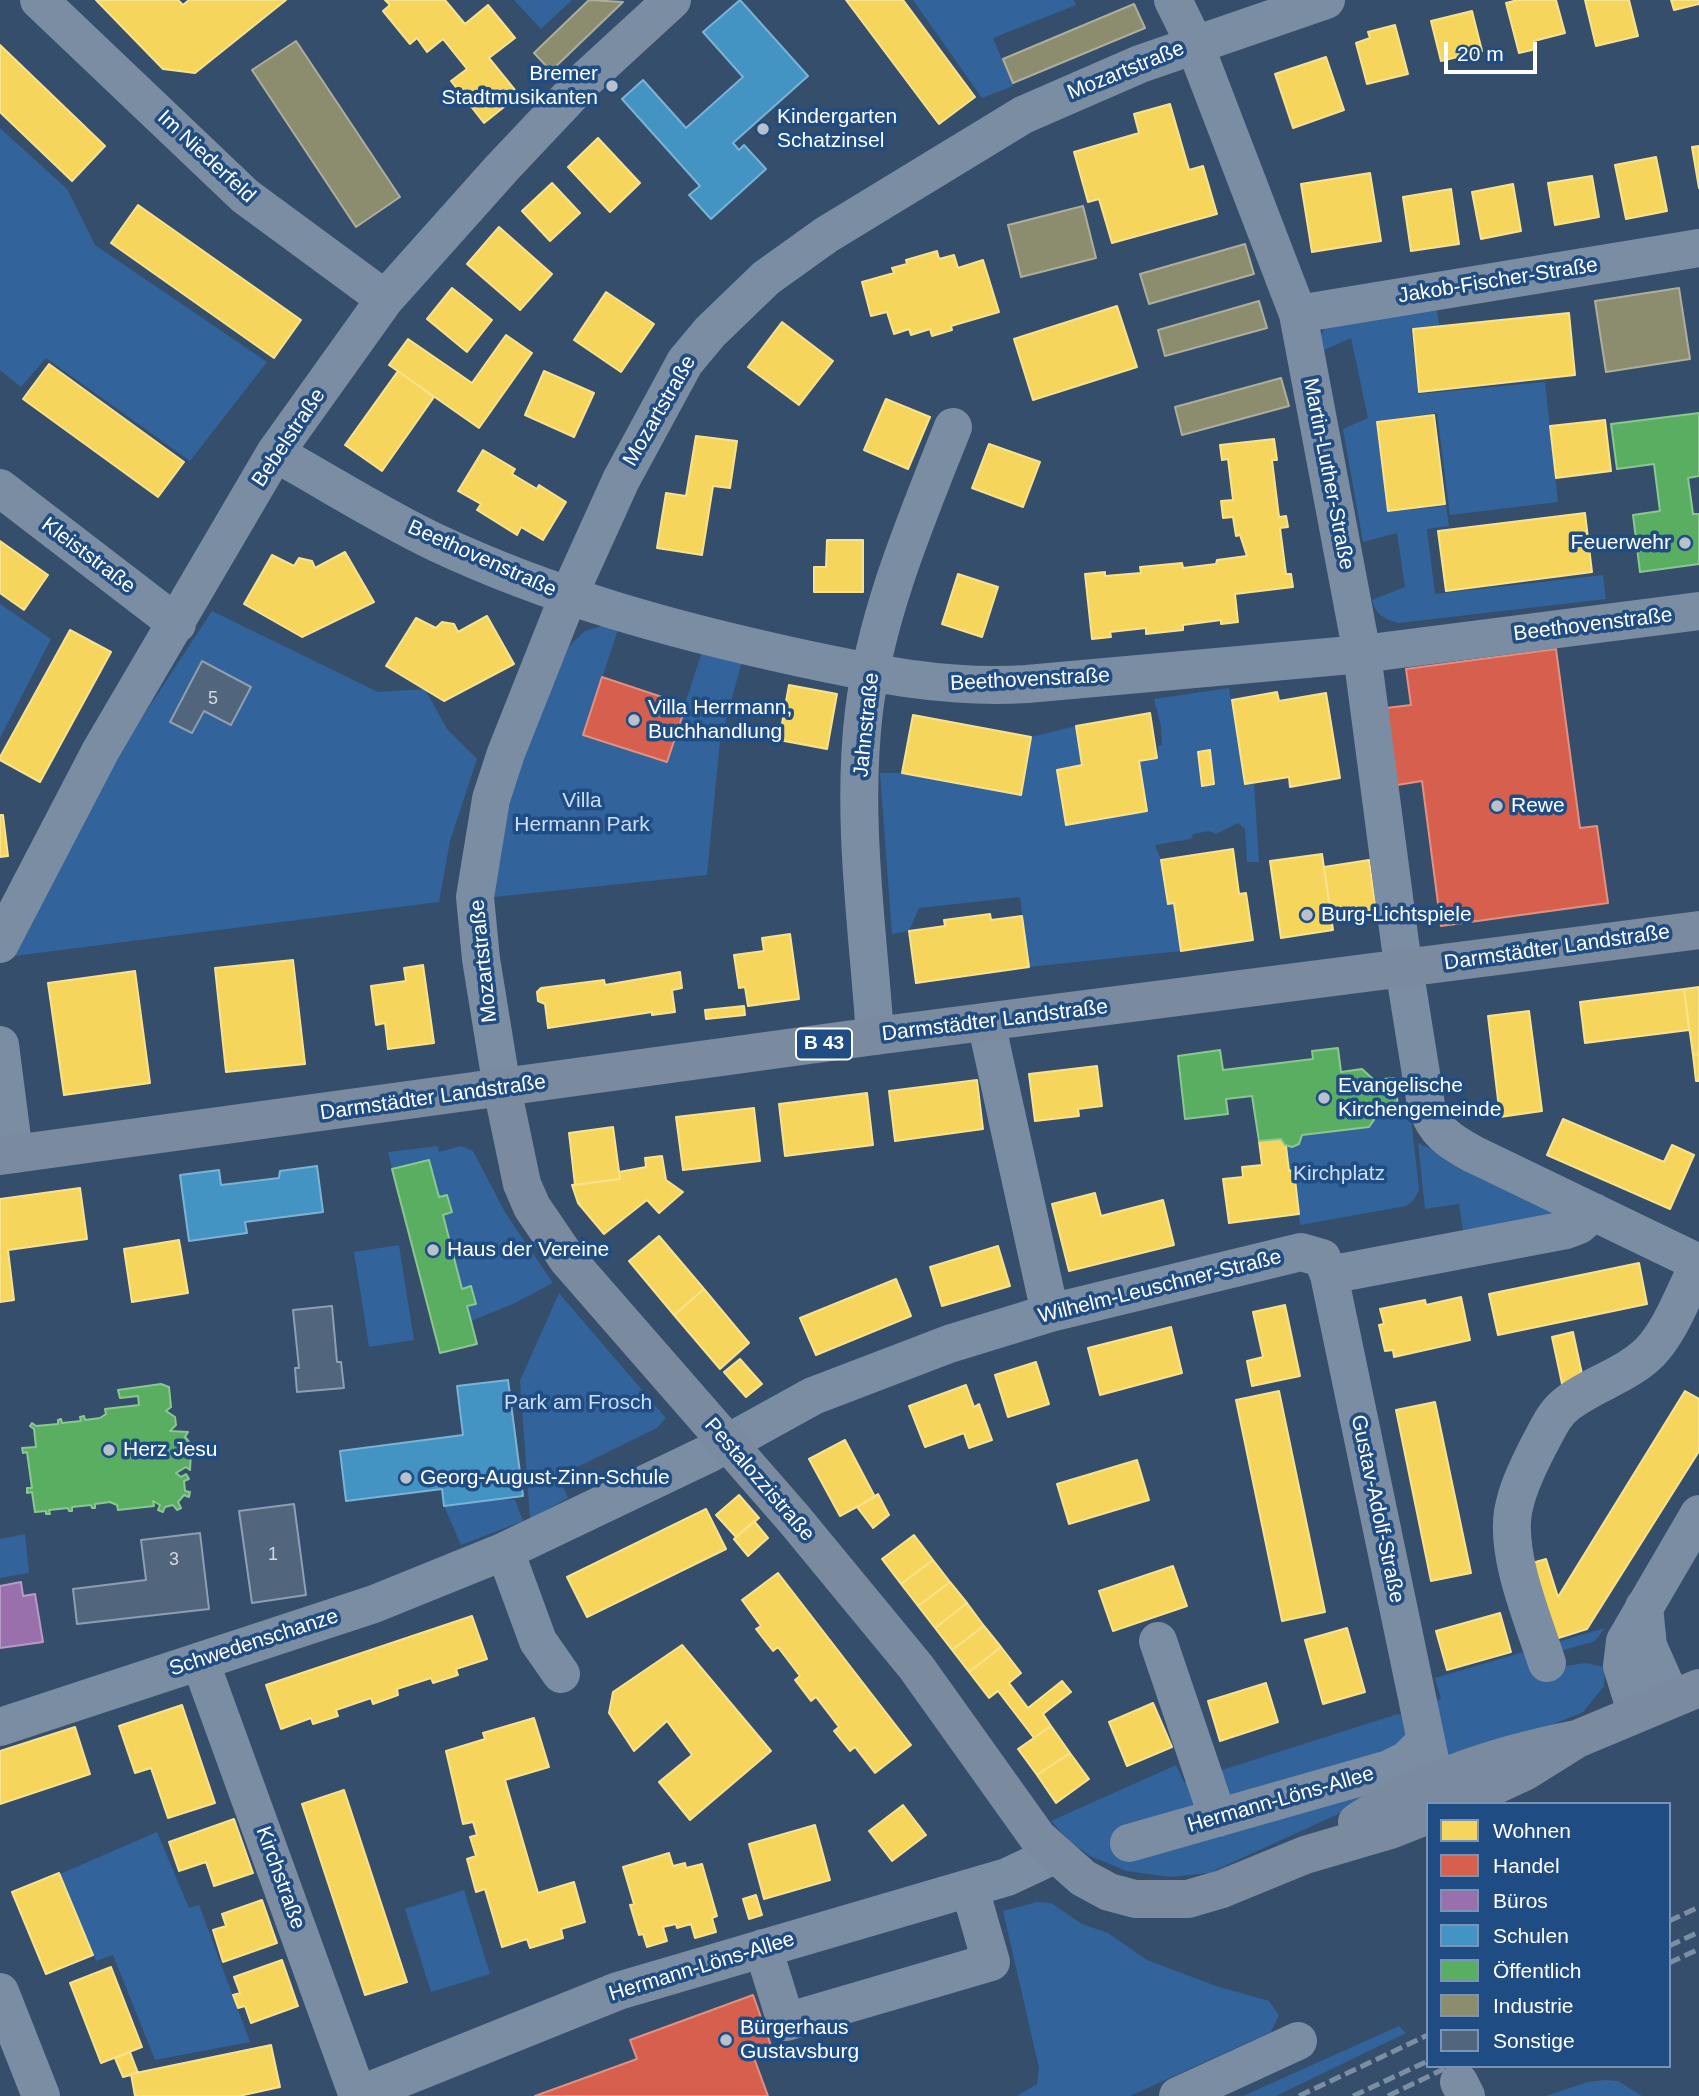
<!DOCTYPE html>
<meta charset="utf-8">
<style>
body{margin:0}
#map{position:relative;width:1699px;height:2096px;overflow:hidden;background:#354e6c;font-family:Helvetica,sans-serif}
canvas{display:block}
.legend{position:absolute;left:1426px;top:1802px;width:245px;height:266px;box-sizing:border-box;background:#1f4c83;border:2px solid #7994b5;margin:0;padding:9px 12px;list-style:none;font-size:21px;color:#fff}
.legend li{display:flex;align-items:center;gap:14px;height:35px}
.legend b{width:35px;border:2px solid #7994b5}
.scale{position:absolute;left:1444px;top:42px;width:93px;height:32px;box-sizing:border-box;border:4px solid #fff;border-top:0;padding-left:9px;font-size:21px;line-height:24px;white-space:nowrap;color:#fff;-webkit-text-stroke:5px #1f4c83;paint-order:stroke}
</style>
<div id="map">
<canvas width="1699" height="2096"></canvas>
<ul class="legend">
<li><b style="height:19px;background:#f6d55c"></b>Wohnen</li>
<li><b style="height:19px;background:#d6604d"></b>Handel</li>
<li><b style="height:19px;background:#9970ab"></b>Büros</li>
<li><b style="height:19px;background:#4393c3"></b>Schulen</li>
<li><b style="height:19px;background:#5aae61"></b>Öffentlich</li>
<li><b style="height:19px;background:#8c8c6e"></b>Industrie</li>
<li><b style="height:19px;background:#51657c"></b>Sonstige</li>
</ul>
<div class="scale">20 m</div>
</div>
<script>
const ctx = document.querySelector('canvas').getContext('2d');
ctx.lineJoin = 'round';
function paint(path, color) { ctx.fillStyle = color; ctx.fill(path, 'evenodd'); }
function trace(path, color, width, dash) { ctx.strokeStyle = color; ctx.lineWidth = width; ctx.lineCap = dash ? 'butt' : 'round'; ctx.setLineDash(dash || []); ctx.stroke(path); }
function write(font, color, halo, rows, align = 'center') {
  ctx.font = font + ' Helvetica,sans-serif'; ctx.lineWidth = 7; ctx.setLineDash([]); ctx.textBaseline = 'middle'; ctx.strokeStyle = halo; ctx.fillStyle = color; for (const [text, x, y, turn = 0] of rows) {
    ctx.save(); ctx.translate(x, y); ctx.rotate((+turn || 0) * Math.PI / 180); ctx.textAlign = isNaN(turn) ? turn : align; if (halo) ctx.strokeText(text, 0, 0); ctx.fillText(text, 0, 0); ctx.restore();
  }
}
const green = new Path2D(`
 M514,0h58l-31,29z
 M913,0h161l2,5 -83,33 20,48 -31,12z
 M0,128l67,61 28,56 172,117 -77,99 -144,-103 -25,29 -21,-17z
 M1436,302l3,23 -28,3 7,66 127,-12 13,120 -108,13 -13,-102 -61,8 12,91 58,-6 3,20 -22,3 8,65 168,-19 3,24 -207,24c-14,-3 -24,-9 -27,-23l33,-13 -8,-54 -34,9 -20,-113 25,-11 -17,-80 -27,12 -3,-15 6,-10z
 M0,604l51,35 -51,99z
 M212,611l166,81 47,-3 22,40 30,30 -27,82 -11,61 -425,54 97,-191z
 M602,626l16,4 -35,105 83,27 37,-113 40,9 -23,83 -13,134 -213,22 12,-91 12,-40 51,-120 16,-15z
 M1229,688l16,96 9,-1 5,79h-12l-2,-33 -7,-6 -22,11 -7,-3 -16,3 -2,5 -36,6 6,15 7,43h6l7,48 -152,16 -9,-70 -101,11 -10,23 -17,3 -12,-161h22l118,22 11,-58 45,-11 6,39 -25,5 9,55 81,-14 -8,-50 18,-3 1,-12 4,-1 -1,-19 -7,-27z
 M1410,1109l9,81 -6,11 -7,5 -106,19 -6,-55 -5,1 -3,-25h11l5,-11 67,-8 9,-13z
 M1418,1143l17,8 130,65 -102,14 -4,-26 -34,5z
 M438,1146l1,6 22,-6 12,5 33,63 47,69 -40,21 -42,17 -4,-15 4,-20 -9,3 -19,-74 9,-3 -4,-17 -9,2 -47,-28 -4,-17z
 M399,1245l15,95 -45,7 -15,-95z
 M559,1293l107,125 -9,10 -98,48 9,22 -38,21 -10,-138z
 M497,1499l18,1 8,21 -62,24 -17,-39z
 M25,1534l4,39 -29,5v-39z
 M1605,1628l-10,13 -58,17 15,10 33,-5 20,4 -1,19 -21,26 -142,58 -16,-64 16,-7 -6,-21z
 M1398,1714l3,1 16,52 -48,33 -160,73 -39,4 -43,-6 -37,-15 -21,-15 -18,-20 125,-56 8,17z
 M157,1832l32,76 10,-3 51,137 -95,18 -42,-105 -17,6 -36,-87z
 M464,1890l26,84 -59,18 -26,-83z
 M1037,1902l14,1 31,21 26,9 39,27 69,26 53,15 10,14 -8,17 -141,64h-113l20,-12 2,-16 -36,-157z
 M1399,2026l7,7 -130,63h-33z
 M1605,2080l13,1 24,15h-96l42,-14z`);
const homes = new Path2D(`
 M96,0h82l5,5 6,-5h97l-91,73 -32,-4z
 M385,0h60l20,24 23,-19 27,33 -26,20 30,37 -35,28 -33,-42 16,-12 -24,-30 -16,13 -10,-14 -7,6 -27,-33 7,-6z
 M846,0h57l72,97 -36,27z
 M1518,0h38l9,33 -31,8 2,8 -17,4 -13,-50z
 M1585,0h44l9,36 -42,10z
 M1671,0h28v4l-25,6z
 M1472,11l10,40 -41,10 -10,-40z
 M1395,25l13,49 -41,10 -11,-41 14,-5 -2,-6z
 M0,45l105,101 -33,35 -72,-69z
 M1326,57l18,53 -51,18 -18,-54z
 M1170,104l19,66 14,-4 14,48 -105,29 -13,-44 -11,3 -14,-50 65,-19 -5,-19z
 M598,138l42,45 -30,29 -42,-45z
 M1699,146v42l-7,-41z
 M1656,157l11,54 -41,8 -11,-54z
 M1370,173l11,68 -69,11 -11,-68z
 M1592,176l7,41 -44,8 -7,-42z
 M552,183l28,30 -30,28 -28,-30z
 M1513,184l8,47 -40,8 -9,-47z
 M1451,189l8,55 -48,7 -8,-54z
 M138,205l163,115 -27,38 -163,-115z
 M499,227l53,47 -32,36 -53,-46z
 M937,251l2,8 15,-4 4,13 25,-8 16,52 -48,14 1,4 -20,6 -2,-7 -19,6 -2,-6 -15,5 -7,-22 -16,4 -9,-34 32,-9 -2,-5 15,-4 -1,-4z
 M452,288l40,32 -25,32 -40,-33z
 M606,292l48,32 -33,48 -47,-32z
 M1117,306l20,61 -104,33 -19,-61z
 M1569,313l6,62 -156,17 -6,-63z
 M782,322l51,39 -34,44 -51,-38z
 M506,335l26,18 -53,75 -90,-63 19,-26 64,44z
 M49,364l135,98 -26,35 -135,-98z
 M398,371l36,26 -52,74 -37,-26z
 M544,371l50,22 -20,44 -49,-22z
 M886,399l44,18 -22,52 -44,-19z
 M1434,415l11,89 -57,7 -11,-89z
 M1605,420l6,51 -55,7 -6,-52z
 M696,436l41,5 -7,47 -17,-2 -11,69 -45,-7 9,-55 20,3z
 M1274,439l3,21h-5l7,57 7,-1 2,11 -8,1 6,46h5l2,13 -58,7 3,28 -17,2v-4l-38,5v5l-37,4v-6l-36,4 1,5 -19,2 -7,-65 20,-2v4l36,-3 -1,-6 42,-4 1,5 33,-4 1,-4 30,-4 -7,-21 -4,1 -3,-19 -10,1 -2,-17 12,-1 -5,-41 -6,1 -2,-15z
 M989,444l51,18 -17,45 -51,-19z
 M483,450l32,19 -3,5 25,15 2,-4 27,17 -23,38 -22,-13 -4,8 -40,-25 4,-6 -23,-13z
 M1585,513l7,59 -146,19 -8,-60z
 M827,540h36v52h-49v-25h12z
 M0,541l48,34 -24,35 -24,-17z
 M345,552l29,50 -72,35 -58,-33 28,-49 22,11 5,-8 13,3 3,7z
 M958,574l40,13 -16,50 -40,-13z
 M487,616l27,48 -70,37 -58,-35 30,-48 20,10 6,-6 12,2 4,8z
 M70,630l41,22 -71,130 -40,-22v-3z
 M789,685l48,9 -10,55 -48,-9z
 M1277,692l2,9 47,-8 14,85 -50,9 -1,-10 -44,7 -13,-84z
 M1150,713l7,45 -18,3 8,50 -81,14 -9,-55 25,-5 -6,-39z
 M913,715l118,22 -10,58 -119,-22z
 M1210,750l4,34 -12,2 -4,-34z
 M0,815h3l5,41 -8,1z
 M1233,849l6,45 7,-1 7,47 -72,11 -7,-48 -6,1 -7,-44z
 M1322,854l11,76 -52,8 -11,-77z
 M1369,860l7,49 -45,6 -7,-48z
 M990,914l1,6 31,-4 7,51 -113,16 -7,-52 36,-5 -1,-6z
 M790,934l9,65 -51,7 -3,-19 -6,1 -5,-33 30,-4 -2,-13z
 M293,960l12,104 -79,8 -11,-104z
 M423,965l11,78 -46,6 -3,-26 -9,2 -5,-39 35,-5 -2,-13z
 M135,971l15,112 -86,12 -16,-112z
 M680,972l2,16 -10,2 3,22 -23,3v-3l-104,16 -3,-24 -7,-3 -1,-9 4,-4 63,-8 1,5z
 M1699,987v67l-6,1 -9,-66z
 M1684,989l5,41 -104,13 -5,-41z
 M744,1006l1,9 -39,4 -1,-9z
 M1529,1011l13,100 -42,6 -12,-101z
 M1699,1054v27h-3l-3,-26z
 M1097,1066l5,40 -24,3 1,7 -44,5 -6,-47z
 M977,1080l6,49 -88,12 -6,-50z
 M867,1093l6,52 -88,11 -6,-52z
 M754,1108l6,53 -77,9 -7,-53z
 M1563,1119l101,43 8,-17 22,10 -24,54 -123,-54z
 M613,1127l7,52 -45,6 -6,-52z
 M1281,1139l5,7 3,25 5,-1 5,44 -70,9 -6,-44 20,-2 -1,-10 20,-2 -3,-24z
 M662,1156l4,24 17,12 -24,21 -12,-13 -43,34 -26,-31 -6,-18 48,-6 -1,-7 27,-5 -1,-9z
 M80,1188l7,51 -79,11 6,50 -14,2v-103z
 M1095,1193l6,23 62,-16 11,45 -105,26 -17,-67z
 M659,1236l45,53 -30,26 -45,-54z
 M179,1240l9,53 -56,9 -8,-53z
 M998,1246l12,40 -68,20 -12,-39z
 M1639,1263l8,41 -149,31 -9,-41z
 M896,1279l15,37 -95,39 -16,-37z
 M704,1289l45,54 -29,26 -46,-54z
 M1461,1297l9,43 -76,17 -1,-7 -8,1 -6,-26 5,-1 -4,-15 45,-9 1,5z
 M1285,1305l15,71 -48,10 -5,-25 16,-4 -10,-45z
 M1171,1327l11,46 -82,22 -12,-47z
 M1573,1332l12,56 -21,5 -12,-56z
 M740,1359l22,25 -16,13 -22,-25z
 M1036,1362l13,42 -41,13 -13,-42z
 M966,1385l8,22 5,-3 13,36 -23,8 -5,-15 -39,14 -16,-41z
 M1279,1391l46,221 -43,9 -46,-221z
 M1685,1391l14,8v52l-112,178 -38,12 -24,-76 21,-6 12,38z
 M1435,1402l36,171 -40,8 -35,-171z
 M845,1440l30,57 -35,19 -31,-57z
 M1137,1460l12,40 -80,24 -12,-40z
 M878,1494l11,21 -16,13 -16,-21z
 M739,1495l20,23 -23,19 -20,-22z
 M706,1509l20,40 -139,68 -20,-40z
 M754,1521l14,17 -20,18 -14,-17z
 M914,1535l19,25 -32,24 -19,-25z
 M933,1560l17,22 -32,24 -17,-22z
 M1173,1566l14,40 -74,25 -14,-40z
 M778,1573l133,172 -36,28 -20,-26 -5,4 -16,-20 5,-4 -23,-30 -5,4 -16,-21 5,-4 -22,-29 -5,4 -17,-22 5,-3 -19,-26z
 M950,1582l17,21 -32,25 -17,-22z
 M967,1603l17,23 -32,24 -17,-22z
 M1500,1613l11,39 -64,18 -11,-39z
 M472,1616l15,43 -31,10 2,6 -25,8 -2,-5 -34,11 1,6 -25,9 -2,-6 -35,12 2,6 -25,8 -2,-6 -30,11 -15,-44z
 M984,1626l17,21 -32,25 -17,-22z
 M1347,1628l18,64 -42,12 -18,-64z
 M682,1645l89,106 -81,69 -31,-38 33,-27 -25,-34 -33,30 -25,-38 4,-21z
 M1001,1647l20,26 -12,10 19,25 34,-27 9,11 -28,22 8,12 -17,12 -36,-47 -9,7 -20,-26z
 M1266,1683l12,39 -58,19 -12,-40z
 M1153,1703l19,44 -45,19 -18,-44z
 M182,1705l33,98 -47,15 -17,-50 -16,5 -16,-47z
 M534,1718l15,49 -44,13 33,113 36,-11 11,40 -24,7 2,9 -33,10 -3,-9 -25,8 -17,-58 -9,3 -9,-33 9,-3 -6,-19 7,-2 -4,-13 -10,2 -17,-73 39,-12 -2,-6z
 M1051,1726l19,27 -33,22 -19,-26z
 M75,1727l15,47 -90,30v-53z
 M1070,1753l19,26 -33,24 -19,-28z
 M344,1790l63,192 -42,13 -63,-191z
 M903,1805l23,30 -34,26 -23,-30z
 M234,1819l19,54 -39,13 -8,-24 -27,9 -10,-29z
 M815,1825l15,55 -66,19 -15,-55z
 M669,1853l4,13 12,-3 1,5 16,-4 15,52 -5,2 4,14 -21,6 -4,-14 -14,4 -1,-4 -13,3 4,14 -20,6 -4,-13 -4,1 -9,-30 4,-1 -11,-37z
 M59,1873l34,82 -47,19 -34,-82z
 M756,1895l6,20 -13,4 -6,-20z
 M262,1900l15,43 -54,19 -10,-32 13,-4 -4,-12z
 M282,1960l16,46 -47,17 -6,-17 -7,2 -5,-13 7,-2 -6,-16z
 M111,1967l31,80 -41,16 -31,-80z
 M271,2045l9,42 -41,9h-104l-4,-22z
 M130,2052l8,21 -15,4 -8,-19z`);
const shops = new Path2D(`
 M1556,649l24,179 17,-2 11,77 -167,23 -19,-145 -25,4 -11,-77 25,-3 -5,-36z
 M602,677l84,28 -19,57 -84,-27z
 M753,1995l20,56 -19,7 14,38h-233l102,-37 -7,-19z`);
const offices = new Path2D(`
 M21,1582l2,14 12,-2 8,48 -43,6v-62z`);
const schools = new Path2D(`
 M740,0l68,76 -75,67 6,7 5,-5 22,24 -55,50 -22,-24 11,-9 -78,-87 21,-19 43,48 57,-51 -40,-45z
 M317,1166l6,46 -78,10 2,11 -58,8 -9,-66 39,-5 2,15 58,-7 1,-7z
 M508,1380l15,116 -79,10 -2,-17 -96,12 -6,-50 123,-16 -6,-49z`);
const public = new Path2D(`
 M1699,413v63l-11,2 5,36h6v50l-59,8 -7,-57 27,-4 -6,-47 -37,5 -6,-45z
 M1338,1048l3,24 21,-3 12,11 20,-2 5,34 -21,2 -9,13 -67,8 -3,9 -7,3 -7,-2 -4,-6 -22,2 -7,-45 -26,3 2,15 -43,5 -7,-63 42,-6 3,20 90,-11 -1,-8z
 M429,1160l10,37 8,-2 5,17 -9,3 19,74 9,-3 5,18 -9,2 10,38 -37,9 -48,-184z
 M161,1384l8,3 2,20 -5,4 9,6 1,8 -6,6 18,1 -3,5 12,14 -6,1 -1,18 -4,-3 -10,6 5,4 5,-3 3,5 -5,2 1,10 5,1 -1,5 -5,-2 -6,7 3,6 -4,2 -4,-5 -8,2 -2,5 -5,-2 2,-5 -7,-4 1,5 -36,4 -1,-5 -7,-3 -15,2v4h-3l-1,-3 -19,2v4h-3l-1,-3 -19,2 1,4h-4v-3l-11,1 -3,-20 -5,1v-5h5l-5,-36 -4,1 -1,-5 14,-1 -2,-18 -4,-3 2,-3 4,3 22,-2v-4l3,-1 1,4 19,-2 -1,-4 4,-1 1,4 15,-2 6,-4 -1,-5 34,-4 -1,-9 -18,2 -2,-8z`);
const industry = new Path2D(`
 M589,0l34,2 -72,69 -17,-18z
 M1134,4l11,24 -132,55 -10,-24z
 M296,41l104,156 -44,30 -104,-157z
 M1083,206l13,52 -75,19 -13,-52z
 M1245,244l9,30 -105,30 -9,-30z
 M1679,288l11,71 -84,13 -11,-71z
 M1259,301l8,27 -102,28 -7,-26z
 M1281,378l8,28 -107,29 -7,-28z`);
const building = new Path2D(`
 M202,661l49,26 -20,38 -27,-14 -12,22 -22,-11z
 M332,1306l5,56h4l3,26 -47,4 -2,-24h4l-6,-58z
 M294,1504l12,91 -54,8 -13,-92z
 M200,1533l9,76 -132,15 -4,-35 73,-9 -5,-40z`);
const minor = new Path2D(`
 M39,0l206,196 140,103
 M1173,0l21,43 104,271 64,340 38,289 26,162c9,27 23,36 47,49l226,109
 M1298,314l401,-66
 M275,453c54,30 107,64 162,90 115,54 236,87 359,114 79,17 149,32 231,27l335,-30 337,-43
 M0,488l177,136
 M0,944l101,-194 174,-297 110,-154 117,-131 84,-89 86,-79
 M986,1022l64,291
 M875,1036c-7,-107 -24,-217 -11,-325 12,-98 53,-193 89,-284
 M0,1045l14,109
 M502,1088l-21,-129 -6,-62 16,-98 15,-46 62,-156 53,-117 64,-118 25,-30 56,-54 60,-43 197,-120 117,-51 186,-64
 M1329,1275l104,499
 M505,1551l33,90 23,33
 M1644,1607l4,39 23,52
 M1158,1641l60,177
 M200,1661l158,435
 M1547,1663c-14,-44 -41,-106 -34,-151 4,-23 15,-45 25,-65 9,-16 15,-33 30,-44 25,-19 59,-28 82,-51 22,-23 34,-60 49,-88
 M1636,1712l-14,-46 3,-25 74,-127
 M0,1727l374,-123 131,-53 203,-97 105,-58 136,-52 101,-31 251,-61 21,6 7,17 237,-45 13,-5 15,-13
 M1129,1843l260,-74 18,-9 17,-17
 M763,1948l23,74 205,-60 -21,-73
 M0,1992l41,104
 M1459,2082l7,14
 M357,2096l261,-105 389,-114 47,-22
 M1178,2096l120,-55`);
const major = new Path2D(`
 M502,1088l20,96 10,23 36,53 226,259 122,148 122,171 45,40 26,14 26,7h53l34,-10 83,-34 85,-25 38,-15
 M0,1156l875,-120 824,-106
 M1455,1804l71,-33 51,-32 122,-51
 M1357,1822c65,-43 143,-68 220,-83`);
const rail = new Path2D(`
 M1669,1921l30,-14
 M1669,1946l30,-14
 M1669,1963l30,-14
 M1299,2096l129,-61
 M1353,2096l75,-35
 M1388,2096l62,-30`);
const markers = [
 [612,86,7,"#b8c1cc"],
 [763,129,7,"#b8c1cc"],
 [1685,543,7,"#b8c1cc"],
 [634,720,7,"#b8c1cc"],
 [1497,806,7,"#b8c1cc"],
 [1307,915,7,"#b8c1cc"],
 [1324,1098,7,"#b8c1cc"],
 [433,1250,7,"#b8c1cc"],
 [109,1450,7,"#b8c1cc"],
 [406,1478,7,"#b8c1cc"],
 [726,2040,7,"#b8c1cc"]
];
const numberNames = [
 ["5",213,699],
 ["1",273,1555],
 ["3",174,1560]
];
const shields = [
 [824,1044,56]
];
const shieldNames = [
 ["B 43",824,1044]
];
const streetNames = [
 ["Mozartstraße",1126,71,-22],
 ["Im Niederfeld",206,157,43],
 ["Jakob-Fischer-Straße",1498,281,-9],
 ["Mozartstraße",660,411,-60],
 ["Bebelstraße",289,438,-56],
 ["Martin-Luther-Straße",1328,474,79],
 ["Kleiststraße",88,556,37],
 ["Beethovenstraße",482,559,24],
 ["Beethovenstraße",1593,625,-7],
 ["Beethovenstraße",1030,680,-3],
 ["Jahnstraße",867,725,-84],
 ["Darmstädter Landstraße",1557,948,-8],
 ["Mozartstraße",484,961,-96],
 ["Darmstädter Landstraße",995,1021,-7],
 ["Darmstädter Landstraße",433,1098,-8],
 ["Wilhelm-Leuschner-Straße",1160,1287,-14],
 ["Pestalozzistraße",759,1480,49],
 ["Gustav-Adolf-Straße",1377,1509,78],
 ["Schwedenschanze",254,1643,-18],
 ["Hermann-Löns-Allee",1281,1800,-16],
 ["Kirchstraße",280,1878,70],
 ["Hermann-Löns-Allee",702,1967,-17]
];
const poiNames = [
 ["Bremer",598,74,"right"],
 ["Stadtmusikanten",598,98,"right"],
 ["Kindergarten",777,117],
 ["Schatzinsel",777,141],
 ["Feuerwehr",1671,543,"right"],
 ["Villa Herrmann,",648,708],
 ["Buchhandlung",648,732],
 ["Rewe",1511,806],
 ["Burg-Lichtspiele",1321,915],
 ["Evangelische",1338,1086],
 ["Kirchengemeinde",1338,1110],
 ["Haus der Vereine",447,1250],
 ["Herz Jesu",123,1450],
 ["Georg-August-Zinn-Schule",420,1478],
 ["Bürgerhaus",740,2028],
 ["Gustavsburg",740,2052]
];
const parkNames = [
 ["Villa",582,801],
 ["Hermann Park",582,825],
 ["Kirchplatz",1339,1174],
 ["Park am Frosch",578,1403]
];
paint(green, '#32639a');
paint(homes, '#f6d55c');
trace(homes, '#f9e28d', 2);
paint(shops, '#d6604d');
trace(shops, '#e29082', 2);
paint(offices, '#9970ab');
trace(offices, '#b89bc4', 2);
paint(schools, '#4393c3');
trace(schools, '#7bb3d5', 2);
paint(public, '#5aae61');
trace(public, '#8cc690', 2);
paint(industry, '#8c8c6e');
trace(industry, '#aeae9a', 2);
paint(building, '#51657c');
trace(building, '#8f9eb0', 2);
trace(minor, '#7b8da2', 38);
trace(major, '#7a8a9f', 38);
trace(rail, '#7c8ea2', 5, [12, 5]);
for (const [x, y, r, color] of markers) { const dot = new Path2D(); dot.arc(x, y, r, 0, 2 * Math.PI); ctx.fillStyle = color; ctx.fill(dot); trace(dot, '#1f4c83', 2.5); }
write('18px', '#d4d8de', null, numberNames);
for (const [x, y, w] of shields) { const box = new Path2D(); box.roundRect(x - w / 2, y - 15.5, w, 31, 5); ctx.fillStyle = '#1f4c83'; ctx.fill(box); trace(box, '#fff', 2); }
write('bold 19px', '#fff', null, shieldNames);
write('21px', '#fff', '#1f4c83', streetNames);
write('21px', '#fff', '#1f4c83', poiNames, 'left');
write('21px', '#cadff7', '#1f4c83', parkNames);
</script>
